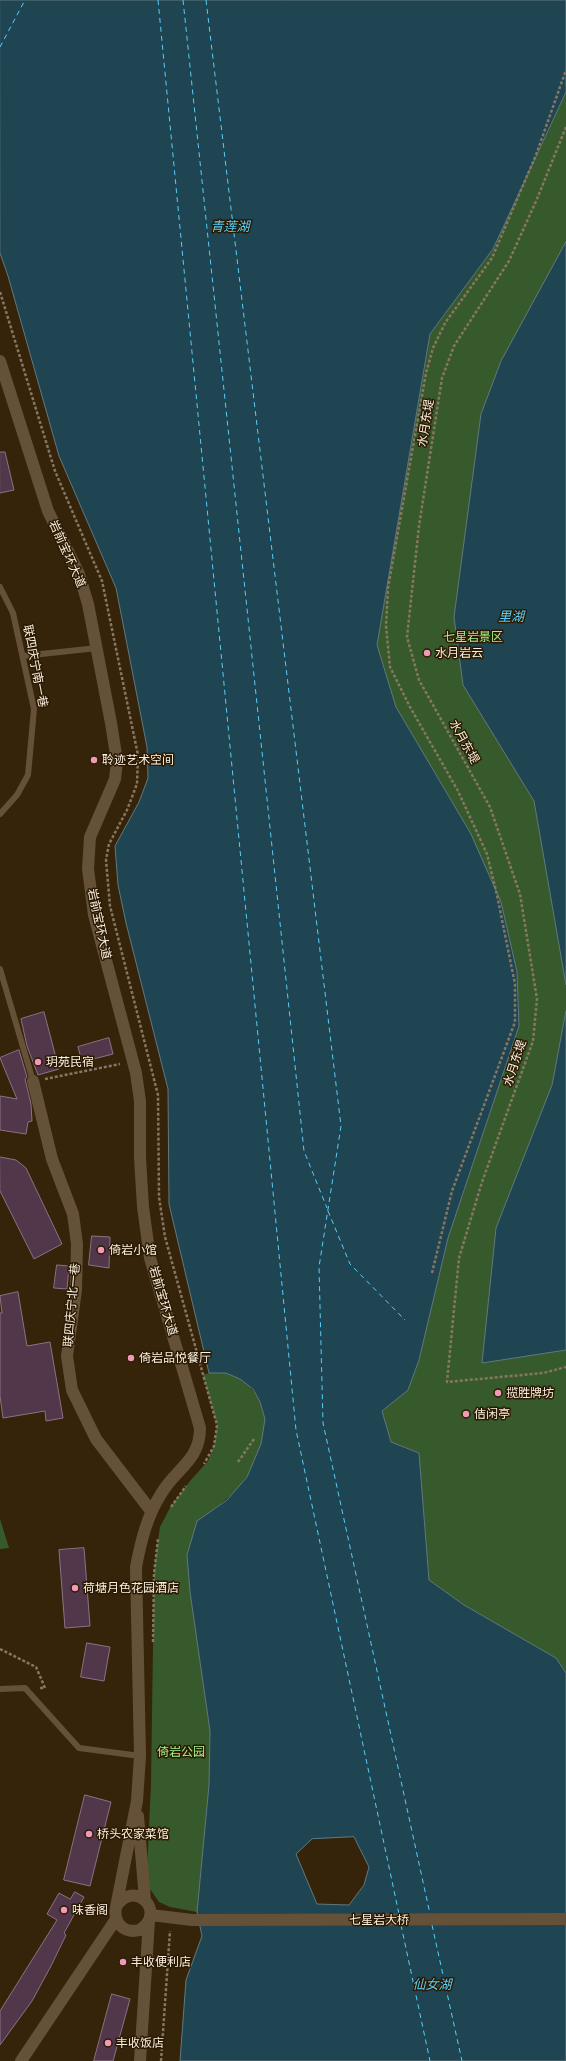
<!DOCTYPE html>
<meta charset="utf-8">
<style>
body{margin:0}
canvas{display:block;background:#35230a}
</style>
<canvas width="566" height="2061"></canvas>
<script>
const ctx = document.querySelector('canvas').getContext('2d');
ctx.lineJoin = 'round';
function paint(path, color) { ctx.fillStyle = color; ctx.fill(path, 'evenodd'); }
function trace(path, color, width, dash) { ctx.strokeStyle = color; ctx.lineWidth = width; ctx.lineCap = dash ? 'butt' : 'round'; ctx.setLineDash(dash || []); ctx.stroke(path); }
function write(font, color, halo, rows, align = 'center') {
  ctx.font = font + ' Inter,"Noto Sans SC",sans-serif'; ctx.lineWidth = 3; ctx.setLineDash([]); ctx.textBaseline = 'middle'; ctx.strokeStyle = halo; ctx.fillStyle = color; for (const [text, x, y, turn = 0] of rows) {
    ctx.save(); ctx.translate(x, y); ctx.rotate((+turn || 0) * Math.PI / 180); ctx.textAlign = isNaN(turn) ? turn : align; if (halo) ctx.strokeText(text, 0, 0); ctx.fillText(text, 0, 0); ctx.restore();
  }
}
const green = new Path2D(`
 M566,92v1581l-10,-15 -92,-53 -35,-25 -10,-127 -28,-11 -9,-31 26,-21 11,-30 29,-122 71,-212 -48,-192 -75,-127 -19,-62 53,-311 63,-85z
 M209,1373c5,0 11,-1 16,0 21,3 37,25 40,45 2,16 -10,44 -18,58 -12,19 -32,32 -49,45l-8,71 20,139 -1,54 -12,127 369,149h-386l6,-81 16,-44 -5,-24 -27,-5 -11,-5 -9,-13 -3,-18 4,-87 3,-210 3,-27 3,-20 11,-21 19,-25 18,-20 6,-15 3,-21 -14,-50z
 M0,1519l9,29 -9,1z`);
const water = new Path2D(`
 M0,0h566v92l-73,157 -63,85 -53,311 19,62 75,127 30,68 16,70 2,54 -71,212 -29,122 -11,30 -26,21 9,31 28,11 10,127 35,25 92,53 10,15v388h-386l6,-81 16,-44 -5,-24 12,-127 1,-54 -20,-139 -3,-37 10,-34 30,-21 20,-23 14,-33 4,-25 -5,-17 -7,-13 -13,-10 -14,-6h-17l-40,-169 -1,-115 -42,-166 -8,-38 -3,-39 24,-44 9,-24 -1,-31 -31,-159 -57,-132 -51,-180 -8,-23zM354,1837l15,30 -5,18 -15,20 -32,-1 -21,-50 16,-15z
 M566,242v743l-32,-184 -71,-116 -9,-68 27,-203 20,-53z
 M566,1011v339l-84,13 14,-135 56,-143z`);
const ferry = new Path2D(`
 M158,0l138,1430 103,484
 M183,0l121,1151 23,57
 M206,0l135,1126 -22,141 4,156 107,491
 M0,47l25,-47
 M328,1211l22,53 55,56
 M401,1925l29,136
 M432,1925l30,136`);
const building = new Path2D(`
 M0,452h5l9,38 -14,3z
 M44,1012l15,57 -21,6 -11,-29 -6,-27z
 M109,1038l4,16 -31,8 -4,-15z
 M19,1050l8,27 -2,2 6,25 1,17 -4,1 -2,12 -26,-4v-34l17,3 -17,-41z
 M0,1157l16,3 10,8 36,76 -28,15 -34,-68z
 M92,1236l18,1 -1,31 -20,-3z
 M57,1265l12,1 -2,23 -13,-1z
 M18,1292l9,54 23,-4 13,76 -17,3 -1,-10 -42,7 -3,-22v-83h2l-2,-17z
 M84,1548l6,78 -25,2 -6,-78z
 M87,1643l23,4 -6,34 -23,-4z
 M85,1795l26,7 -21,84 -26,-6z
 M75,1892l9,5 -20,36 2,2 -15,31 -19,35 -32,44v-34l57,-91 -10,-6 12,-21 11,6z
 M112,1994l18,5 -17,62h-19z`);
const path = new Path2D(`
 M566,127l-29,72 -28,62 -55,85 -12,32 -23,148 -12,111 12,43 71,127 30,87 17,105 -4,42 -51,141 -23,76 -12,124 96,-9 23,-6
 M0,292l55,179 47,110 36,174 -1,29 -10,26 -18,34 -3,16 4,46 48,189 1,102 6,40 52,188 -3,21 -10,18
 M45,1079l75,-15
 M432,1273l20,-82 63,-169v-38l-18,-89 -10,-41 -29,-63 -48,-84 -20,-40 -4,-41 2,-38 38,-215 7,-25 12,-25 47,-65 44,-103 30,-85
 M238,1462l16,-23
 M171,1507l15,-21
 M153,1642l1,-68 4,-35
 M0,1649l36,18 9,21h-6
 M161,2061l9,-130`);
const lane = new Path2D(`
 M0,587l13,26 21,96 -6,66 -11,20 -17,19
 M23,656l74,-8
 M0,969l33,112
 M0,1689l25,-1 54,60 61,8`);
const street = new Path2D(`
 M0,361l48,150 31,63 9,30 23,119 6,38 -2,18 -25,58 -2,32 6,46 42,158 4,28v57l3,49 7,51 50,170c0,33 -24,40 -39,66 -14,22 -20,47 -25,73l4,189 -3,45 -21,106c-3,16 8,27 24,23 28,-19 -7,-52 -24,-23
 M33,1081l19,78 21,55 4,30 -1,46 -9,66 5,34 24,49 55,72
 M138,1816l7,84
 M151,1915l41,5 374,-1
 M21,2061l95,-142
 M140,2061l9,-140`);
const markers = [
 [427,653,4,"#f09ab7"],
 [94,760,4,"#f09ab7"],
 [38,1062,4,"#f09ab7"],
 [101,1250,4,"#f09ab7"],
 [131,1358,4,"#f09ab7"],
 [498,1393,4,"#f09ab7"],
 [466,1414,4,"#f09ab7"],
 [75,1588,4,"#f09ab7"],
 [89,1834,4,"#f09ab7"],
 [64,1910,4,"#f09ab7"],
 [123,1962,4,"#f09ab7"],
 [108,2043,4,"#f09ab7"]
];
const streetNames = [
 ["水月东堤",426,423,-81],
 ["岩前宝环大道",67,554,66],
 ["联四庆宁南一巷",35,666,79],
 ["水月东堤",464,742,61],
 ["岩前宝环大道",99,924,78],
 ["水月东堤",515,1063,-72],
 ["岩前宝环大道",163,1301,74],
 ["联四庆宁北一巷",72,1305,-85],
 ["七星岩大桥",379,1920]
];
const parkNames = [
 ["七星岩景区",473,637],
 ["倚岩公园",181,1752]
];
const poiNames = [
 ["水月岩云",435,653],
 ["聆迹艺术空间",102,760],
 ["玥苑民宿",46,1062],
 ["倚岩小馆",109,1250],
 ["倚岩品悦餐厅",139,1358],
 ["揽胜牌坊",506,1393],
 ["佶闲亭",474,1414],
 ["荷塘月色花园酒店",83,1588],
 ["桥头农家菜馆",97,1834],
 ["味香阁",72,1910],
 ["丰收便利店",131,1962],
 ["丰收饭店",116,2043]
];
const waterNames = [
 ["青莲湖",230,227],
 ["里湖",511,617],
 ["仙女湖",432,1985]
];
paint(green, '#375a2d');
paint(water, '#1f4553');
trace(water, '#61787e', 1);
trace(ferry, '#55cef9', 1, [5, 4]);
paint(building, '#513749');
trace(building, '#8e7184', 1);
trace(path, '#867662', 2.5, [3, 2]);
trace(lane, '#655138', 6);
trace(street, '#655138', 12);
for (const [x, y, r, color] of markers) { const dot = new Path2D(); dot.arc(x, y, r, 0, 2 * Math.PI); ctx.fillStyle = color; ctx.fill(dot); trace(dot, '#2a1a02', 1.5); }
write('12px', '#fbefe1', '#2a1a02', streetNames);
write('12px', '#a3f18c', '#2a1a02', parkNames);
write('12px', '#fbefe1', '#2a1a02', poiNames, 'left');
write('italic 13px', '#55cef9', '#2a1a02', waterNames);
</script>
